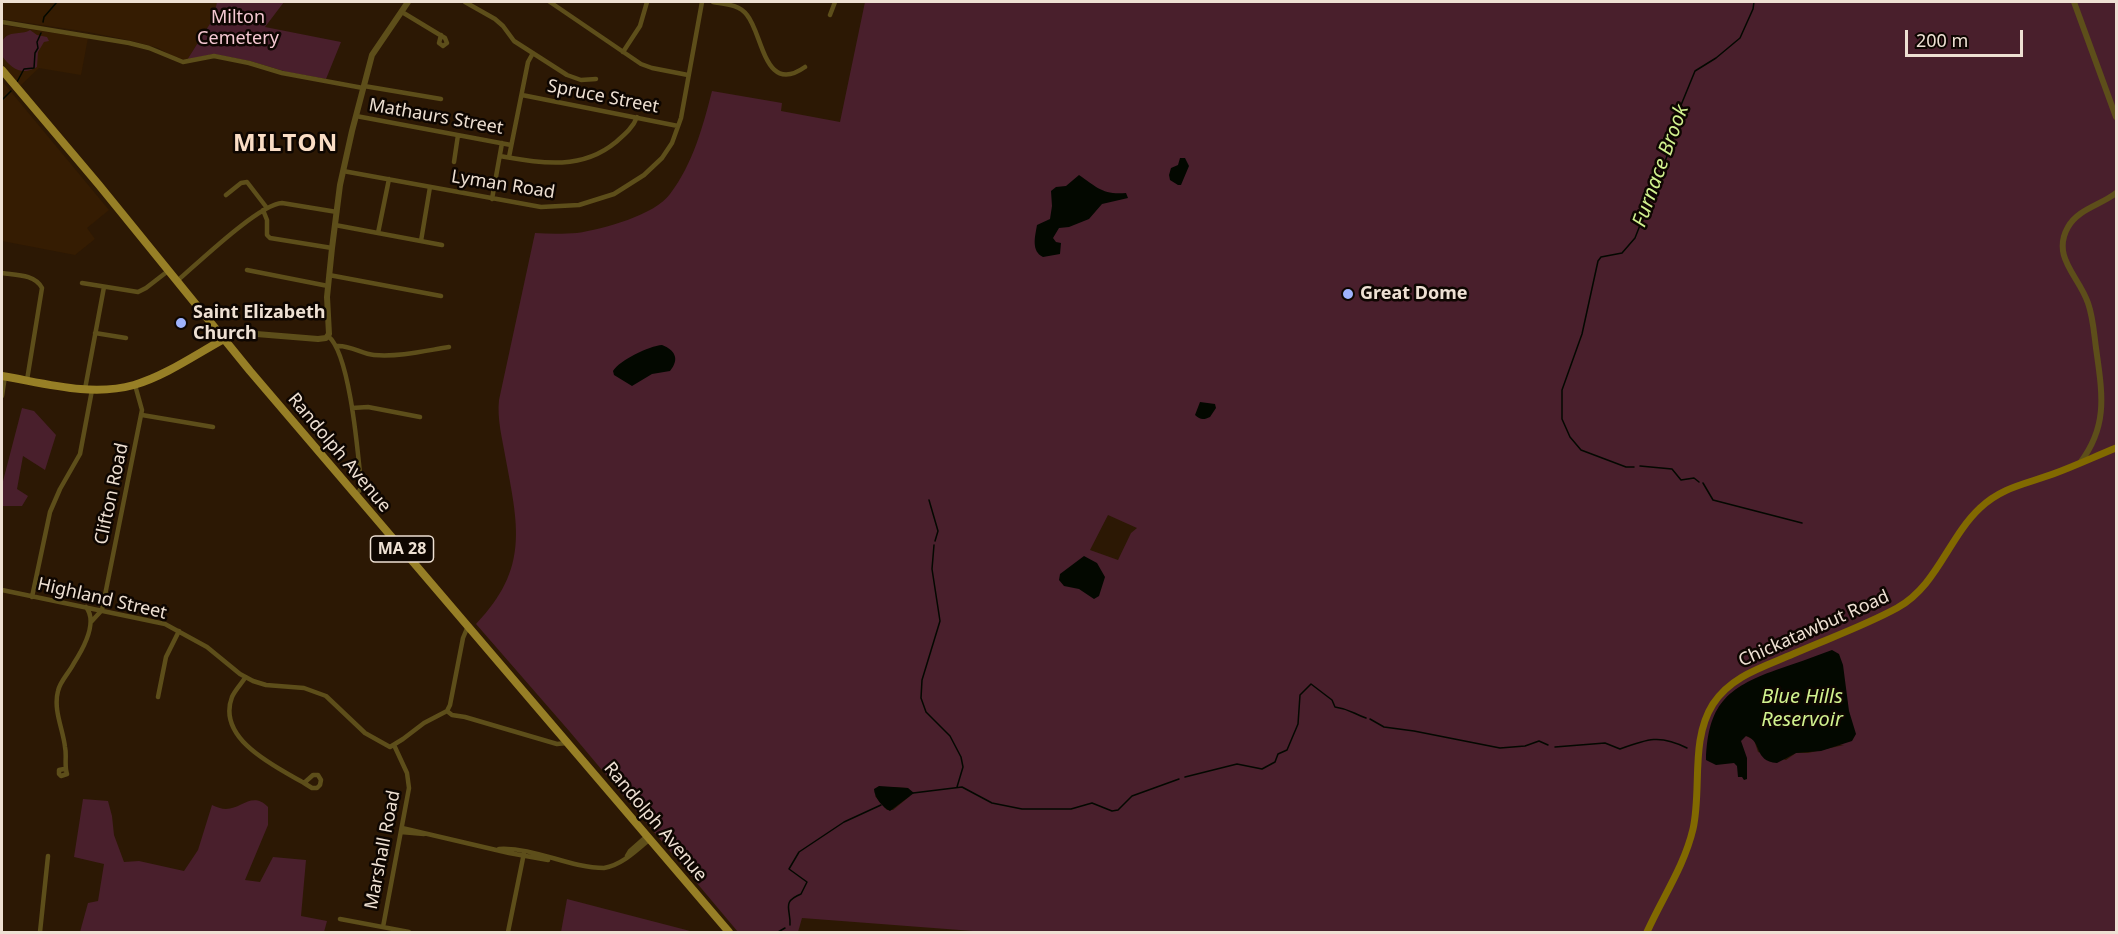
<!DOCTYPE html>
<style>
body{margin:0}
#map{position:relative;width:2118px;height:934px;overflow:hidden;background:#2c1804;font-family:"Noto Sans",sans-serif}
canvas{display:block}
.frame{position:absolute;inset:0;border:3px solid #eee0d3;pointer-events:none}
.scale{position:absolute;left:1905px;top:30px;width:118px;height:27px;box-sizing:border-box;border:3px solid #eee0d3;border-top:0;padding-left:8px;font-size:18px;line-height:21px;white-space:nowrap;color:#eee0d3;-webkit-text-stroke:4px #0e0601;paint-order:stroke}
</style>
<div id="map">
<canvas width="2118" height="934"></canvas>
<div class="frame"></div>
<div class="scale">200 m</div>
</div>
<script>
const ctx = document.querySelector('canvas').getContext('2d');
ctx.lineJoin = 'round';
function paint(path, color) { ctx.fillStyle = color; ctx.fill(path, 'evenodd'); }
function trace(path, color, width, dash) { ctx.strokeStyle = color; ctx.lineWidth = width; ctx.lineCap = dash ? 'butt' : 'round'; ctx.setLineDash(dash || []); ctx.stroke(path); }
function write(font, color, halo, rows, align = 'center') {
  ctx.font = font + ' "Noto Sans",sans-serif'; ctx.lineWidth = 5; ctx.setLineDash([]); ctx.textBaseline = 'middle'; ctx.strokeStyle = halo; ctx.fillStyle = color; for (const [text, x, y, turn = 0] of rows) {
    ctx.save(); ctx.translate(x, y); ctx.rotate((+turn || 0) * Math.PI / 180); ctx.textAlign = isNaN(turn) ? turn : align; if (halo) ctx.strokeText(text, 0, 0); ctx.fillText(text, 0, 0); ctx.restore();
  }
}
const built = new Path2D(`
 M2,2h215l-4,17 -26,41 -13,-3 -16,-9 -30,-8 -40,-8 -86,-13z
 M2,25l86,13 -7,37 -42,-7 -19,18 -18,-22z
 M2,81l107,129 -22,18 8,11 -20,16 -73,-14z`);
const green = new Path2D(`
 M217,2h67l-19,25 76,15 -15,37 -39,-7 -37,-11 -37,-7 -26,6 26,-41z
 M865,2h1251v930h-1130l-184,-14 -4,14h-60l-168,-200 -94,-108c54,-56 42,-99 29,-169 -3,-18 -8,-36 -6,-55l36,-167c14,1 29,1 42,0 26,-4 78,-18 93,-39 23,-30 33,-68 42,-103l70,12 -1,8 59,11zM1108,515l29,13 -6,5 -13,27 -28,-10zM1746,736l98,9 -36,8h-12l-10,7 -28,-8 -4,-12zM888,787l20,1 2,8 -17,14h-6l-12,-14z
 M30,30l7,5 10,2 2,4 -5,1 -6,10 -1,15c-15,9 -25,2 -35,-11v-14c6,-13 19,-6 28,-12z
 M22,408l12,3 22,24 -11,35 -22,-14 -6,33 11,7 -6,10h-20v-21z
 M83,799l25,2 4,15 2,19 10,27 15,-1 45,10 14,-21 14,-45c4,2 10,4 14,4 16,0 26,-18 42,-2v18l-23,55 15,2 13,-25 33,3 -5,56 26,5 -3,11h-191l-8,-1 -1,1h-44l8,-29 10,-2 6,-37 -30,-7z
 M567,899l127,33h-133z`);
const water = new Path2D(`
 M1180,158h5l4,8 -8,19h-3l-8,-5 -1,-5 2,-7 7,-3z
 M1079,175c18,12 23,20 47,18l2,5 -26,6 -13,15 -20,8 -10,1 -6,10 3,4 5,1 -1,11 -17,3c-12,-6 -8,-20 -6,-32l13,-6 2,-13 -1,-15 5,-4 10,-1z
 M662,345c13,5 18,14 8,26l-18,3 -20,12 -18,-11 -1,-4c7,-11 36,-25 49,-26z
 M1200,402l15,2 1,4 -6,9c-6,3 -10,3 -15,-2z
 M1084,556l13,7 8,14 -6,19 -5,3 -15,-10 -15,-3 -5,-6 1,-6z
 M1832,650l7,4 4,11 6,46 7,23 -4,7 -31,10 -25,2 -19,10c-24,-2 -14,-22 -31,-27l-5,5 6,17v21l-3,1 -2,-3h-4l-1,-11 -3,-3 -18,2 -10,-5c2,-55 20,-72 70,-90 18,-6 37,-13 56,-20z
 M879,786l29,2 6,5 -24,18c-7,-3 -16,-14 -16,-22z`);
const stream = new Path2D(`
 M43,22l1,-5 13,-15
 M17,82l7,-13 10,-1 1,-15 3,-5 -1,-6 4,-9
 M2,100l9,-9
 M1640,466l32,3 9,11 13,-2 5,4
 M1634,467h-8l-45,-17 -11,-13 -8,-18v-29l20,-56 16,-73 3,-4 21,-4 13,-15 36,-92 8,-36 16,-39 21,-13 24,-20 13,-29 1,-7
 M1703,483l10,17 89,23
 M929,500l9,31 -3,10
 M934,545l-2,24 8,52 -18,59 -1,18 5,14 24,24 11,21 2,10 -6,20
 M1370,719l14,8 30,4 86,17 25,-2 14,-5 9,4
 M1555,747l50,-4 15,6c27,-10 40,-15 67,-1
 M1185,777l52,-13 25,5 13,-7 3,-8 9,-4 11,-26 2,-29 11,-11 21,16 3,7c15,2 17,6 31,11
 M913,793l49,-6 30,16 30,6h49l21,-6 20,8 6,-1 14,-14 47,-17
 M790,925c1,-16 -9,-23 11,-31l6,-12 -18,-13 10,-17 45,-30 37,-17
 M778,932l7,-4`);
const minor = new Path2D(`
 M465,2l30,17 8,7 11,15 53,34 14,5 15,-1
 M550,2l91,62 11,4 36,7
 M713,2c11,2 26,2 34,13 16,19 17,81 58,52
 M402,12l43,26 2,5 -4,3 -4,-3 2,-8
 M830,15l5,-13
 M2,22l127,21 20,5 34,14 31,-6 35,7 33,10 81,15
 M623,52l17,-26 7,-24
 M364,86l77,13
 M522,95l156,31
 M356,116l155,29
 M500,156c41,7 81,15 116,-14 8,-7 17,-14 21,-25
 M509,157l19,-95 5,-9
 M454,162l4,-27
 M343,171l198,36 38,-2 35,-11 30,-19 18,-17 10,-15 9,-25 21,-116
 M226,195l15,-12 6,-1 20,26
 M492,199l10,-56
 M263,210l4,10v15l3,3 62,10
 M335,225l107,20
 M378,233l11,-54
 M421,241l9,-54
 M247,270l81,16
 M2,273c13,2 33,1 40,15l-15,92
 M329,275l112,21
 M177,281c20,-17 82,-77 105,-78l55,9
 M82,283l56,9 8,-4 22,-17
 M95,333l31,5
 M328,336c22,17 30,118 33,148l-1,6 -5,5
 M337,346c13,-1 25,8 37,9 26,2 50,-4 75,-8
 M85,389l19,-102
 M2,396l3,-20
 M352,408l16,-1 52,10
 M142,415l71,12
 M2,590l163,34 42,23 33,27 13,7 13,4 38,3 22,8 39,37 25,14 13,-8 21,-16 23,-12
 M32,597l18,-85 10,-23 20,-35 12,-64
 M91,622l11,-12 40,-200 -7,-25
 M245,678c-4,6 -10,12 -13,19 -16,42 44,70 72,86l8,5h5l3,-3 1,-5 -3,-5h-5l-9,8
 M158,697l8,-40 13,-26
 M447,711l5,4 13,2 92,27 10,-1
 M447,711l3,-6 13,-67 5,-12
 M64,769l-5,1v4l2,2 6,-2c-3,-9 0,-18 -2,-27 -2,-18 -12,-37 -7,-56 2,-10 11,-18 16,-28 9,-14 24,-41 12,-56
 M402,828l107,25 39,7
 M401,832l23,2
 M499,849c36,-2 70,19 105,19 18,-3 33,-18 46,-29
 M627,856l3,-5 17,-15
 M340,919l69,13
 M383,927l26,-139 -2,-15 -13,-28
 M40,932l8,-76
 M508,932l16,-79`);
const tertiary = new Path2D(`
 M2074,2l42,115
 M224,339l9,-6h11l74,6 8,-1 3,-4 -2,-37 5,-49 8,-63 12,-54 20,-76 36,-53
 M2080,463c29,-38 22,-71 16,-115 -2,-15 -3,-31 -8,-45 -9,-27 -37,-46 -20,-76 10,-18 33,-22 48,-34`);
const secondary = new Path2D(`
 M1647,932c15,-34 37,-65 46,-103 9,-40 -3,-89 20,-125 18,-28 50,-37 80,-50 34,-15 71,-28 104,-46 40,-22 51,-70 83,-100 22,-21 46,-24 73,-34 22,-8 43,-18 63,-26`);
const primary = new Path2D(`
 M2,70l97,115 151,186 479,561
 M2,376c42,7 89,21 132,9 31,-9 61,-30 90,-46`);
const markers = [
 [1348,294,6,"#9fb3fd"],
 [181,323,6,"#9fb3fd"]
];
const shields = [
 [402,549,63]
];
const shieldNames = [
 ["MA 28",402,549]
];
const parkNames = [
 ["Milton",238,18],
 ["Cemetery",238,39]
];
const streetNames = [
 ["Spruce Street",603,97,11],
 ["Mathaurs Street",436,117,10],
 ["Lyman Road",503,185,9],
 ["Randolph Avenue",339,453,50],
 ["Clifton Road",112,494,-78],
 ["Highland Street",102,599,13],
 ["Chickatawbut Road",1814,629,-24],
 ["Randolph Avenue",655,822,50],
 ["Marshall Road",383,850,-79]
];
const poiNames = [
 ["Great Dome",1360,294],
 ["Saint Elizabeth",193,313],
 ["Church",193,334]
];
const waterNames = [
 ["Furnace Brook",1661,166,-70],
 ["Blue Hills",1802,697],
 ["Reservoir",1802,720]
];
const districtNames = [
 ["MILTON",286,144]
];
paint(built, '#351c02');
paint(green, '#491f2c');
paint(water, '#030800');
trace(stream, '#030800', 1.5);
trace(minor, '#5d4e1a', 4.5);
trace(tertiary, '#5d4e1a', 6);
trace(secondary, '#816900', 7);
trace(primary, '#977f26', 8);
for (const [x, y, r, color] of markers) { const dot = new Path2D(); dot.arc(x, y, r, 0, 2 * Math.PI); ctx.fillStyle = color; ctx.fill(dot); trace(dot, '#0e0601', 2); }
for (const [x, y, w] of shields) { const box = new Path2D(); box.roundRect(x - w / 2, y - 13, w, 26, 4.5); ctx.fillStyle = '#0e0601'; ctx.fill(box); trace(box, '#eee0d3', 1.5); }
write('bold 16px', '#eee0d3', null, shieldNames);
write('18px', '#f5c8d2', '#0e0601', parkNames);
write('18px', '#eee0d3', '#0e0601', streetNames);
write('bold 18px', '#eee0d3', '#0e0601', poiNames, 'left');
write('italic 20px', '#d1f18e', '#0e0601', waterNames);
ctx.letterSpacing = '1.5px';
write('bold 24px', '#faddc5', '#0e0601', districtNames);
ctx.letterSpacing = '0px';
</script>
